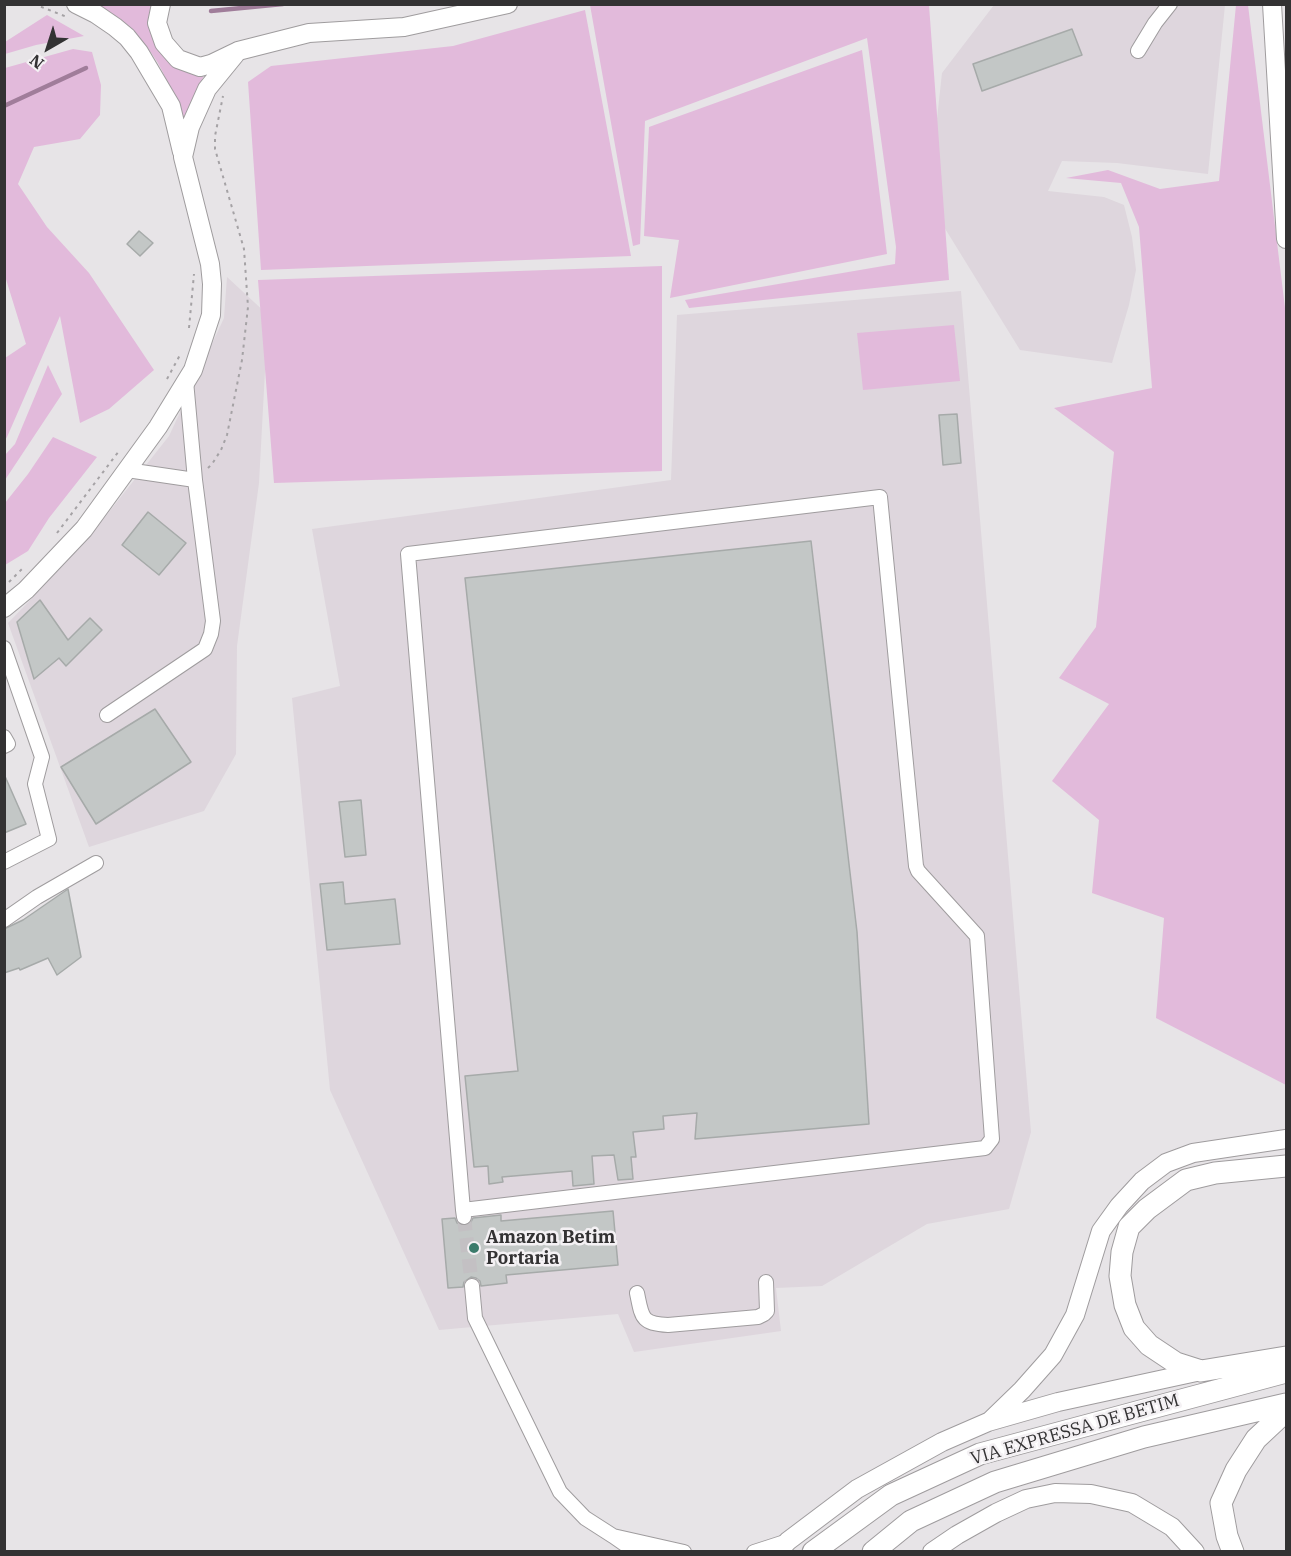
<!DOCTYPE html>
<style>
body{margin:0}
#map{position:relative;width:1291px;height:1556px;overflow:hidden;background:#e7e4e7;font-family:"IBM Plex Serif",serif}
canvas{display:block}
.frame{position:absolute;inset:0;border:6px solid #333233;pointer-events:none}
.north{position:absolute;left:18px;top:18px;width:60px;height:60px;-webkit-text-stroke:4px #f4f1f4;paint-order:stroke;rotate:219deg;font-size:16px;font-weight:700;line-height:24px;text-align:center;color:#333233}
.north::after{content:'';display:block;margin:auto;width:21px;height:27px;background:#333233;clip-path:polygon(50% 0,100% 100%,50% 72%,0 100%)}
</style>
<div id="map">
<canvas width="1291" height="1556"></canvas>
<div class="frame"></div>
<div class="north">N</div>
</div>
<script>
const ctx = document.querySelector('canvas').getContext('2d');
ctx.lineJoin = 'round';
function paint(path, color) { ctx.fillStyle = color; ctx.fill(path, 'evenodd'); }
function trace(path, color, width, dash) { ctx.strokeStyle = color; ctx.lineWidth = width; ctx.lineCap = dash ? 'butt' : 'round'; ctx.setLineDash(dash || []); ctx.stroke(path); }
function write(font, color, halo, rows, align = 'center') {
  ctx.font = font + ' "IBM Plex Serif",serif'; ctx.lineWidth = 5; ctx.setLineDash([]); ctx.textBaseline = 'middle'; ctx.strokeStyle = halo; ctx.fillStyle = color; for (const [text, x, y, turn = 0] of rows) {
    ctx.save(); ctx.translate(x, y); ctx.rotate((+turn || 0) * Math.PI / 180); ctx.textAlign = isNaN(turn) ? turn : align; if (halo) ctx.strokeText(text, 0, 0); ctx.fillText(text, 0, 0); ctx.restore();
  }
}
const built = new Path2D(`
 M994,5h231l-17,169 -91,-11 -55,-2 -14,30 56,6 20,8 8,32 4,33 -7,35 -17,58 -92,-13 -92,-149 14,-128z
 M227,277l41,38 -9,168 -22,163 -1,108 -32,57 -115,36 -81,-224 31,-32 62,-69 68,-86 55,-118z
 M961,291l70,841 -22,77 -82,15 -105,62 -46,2 5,43 -147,21 -16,-38 -179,16 -109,-240 -38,-392 48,-12 -28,-157 359,-49 6,-165z`);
const green = new Path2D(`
 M96,5h59l-5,15 55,52 -22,59c-8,-27 -15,-55 -31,-77 -15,-21 -36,-35 -56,-49z
 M590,5h339l20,275 -260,28 -4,-8 210,-36 1,-17 -29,-209 -222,83 -5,123 -7,2z
 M1236,5h12l38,311v769l-130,-67 8,-100 -72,-25 7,-73 -47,-39 57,-77 -50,-26 37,-51 18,-175 -60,-44 98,-20 -13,-161 -18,-44 -55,-5 42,-8 52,19 59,-8z
 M585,10l46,246 -370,14 -13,-188 23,-16 182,-20z
 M47,15l37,21 -48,9 -31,9v-12z
 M73,49l19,3 9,33 -1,30 -20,24 -46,8 -16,37 29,43 42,46 65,97 -45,39 -29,14 -20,-107 -53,121 -2,3v-82l21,-14 -21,-68v-208z
 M862,50l25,204 -217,44 9,-58 -35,-4 5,-109z
 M662,266v205l-388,12 -16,-203z
 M954,325l6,56 -97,9 -6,-57z
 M48,365l14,29 -57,86v-25l10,-11z
 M53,437l44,20 -48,61 -21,33 -23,14v-62l23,-29z`);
const stream = new Path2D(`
 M211,11l72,-7
 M4,106l82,-38`);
const building = new Path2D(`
 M1072,29l10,26 -100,36 -9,-27z
 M139,231l14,12 -13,13 -13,-12z
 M957,414l4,49 -18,2 -4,-50z
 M148,512l38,31 -27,32 -37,-30z
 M811,541l46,391 12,192 -174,15 2,-26 -34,3 1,13 -31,3 3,25h-5l2,22 -15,1 -4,-25 -22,1 2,28 -21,2 -1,-15 -70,6 1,5 -14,2 -1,-18 -14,1 -9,-91 53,-5 -53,-493z
 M40,600l28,40 22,-22 12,12 -36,36 -7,-8 -25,21 -17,-57z
 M155,709l36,53 -95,62 -35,-57z
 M4,774l22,50 -22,9z
 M361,800l5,55 -21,2 -6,-55z
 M343,882l2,22 50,-5 5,45 -73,6 -7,-66z
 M68,889l13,68 -24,18 -9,-17 -28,12 -1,-2 -15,5v-44l19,-9z
 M613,1211l5,54 -112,10 1,8 -26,3 -1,-5 -4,-3 -5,-1 -7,5 -1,5 -15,1 -6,-69 13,-1 2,5 8,3 5,-2 3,-6 28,-3v6z`);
const minorTunnel = new Path2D(`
 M464,1217l8,69`);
const path = new Path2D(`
 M34,4l33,13
 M189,328l5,-54
 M167,379l13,-24
 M208,468l4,-4 9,-14 6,-15 15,-75 6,-53 -4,-58 -29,-100v-13l8,-40
 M57,533l62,-82
 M9,582l15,-15`);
const minor = new Path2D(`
 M1138,51l17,-28 15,-19
 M127,470l68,10
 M4,648l38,109 -7,27 14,55 -45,23
 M107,715l98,-66 6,-15 2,-13 -18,-141 -9,-99
 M4,737l4,7 -4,2
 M4,920l33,-23 59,-34
 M463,1210l522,-62 7,-9 -15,-203 -59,-65 -2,-5 -36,-369 -472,57 55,656 1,7
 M472,1286l3,32 85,174 25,26 28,18
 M637,1293c5,24 4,31 31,32l90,-8 6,-3 3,-3 -1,-29
 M636,1552l-23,-16 71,16
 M754,1552l34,-11`);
const major = new Path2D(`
 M76,4l20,10 19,13 12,10 12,15 32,54 11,46
 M161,4l-4,19 7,20 14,16 22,8 11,-3 27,-13 71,-18 95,-6 104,-23
 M1272,4l14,235
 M4,608l22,-18 58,-61 74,-102 35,-57 18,-55 1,-31 -2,-20 -27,-107 7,-30 17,-38 31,-38
 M991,1420l31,-30 31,-35 22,-40 26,-84 18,-25 23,-25 24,-18 27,-10 93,-14
 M778,1552l10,-11 69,-52 85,-47 46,-20 70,-20 143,-31
 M932,1552l25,-17 39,-22 30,-14 29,-6 36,1 41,9 40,24 23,25`);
const highway = new Path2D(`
 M1286,1166l-71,7 -29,7 -39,29 -18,18 -7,25 -2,24 5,29 9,23 15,17 27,18 25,8 85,-14
 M813,1552l78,-57 89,-41 306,-82
 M873,1552l38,-31 84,-39 149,-45 142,-33
 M1233,1552l-6,-16 -6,-33 15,-33 20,-31 30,-28`);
const markers = [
 [474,1248,6,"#3b7b6b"]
];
const poiNames = [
 ["Amazon Betim",486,1238],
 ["Portaria",486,1259]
];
const streetNames = [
 ["VIA EXPRESSA DE BETIM",1075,1430,-16]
];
paint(built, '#ded6dd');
paint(green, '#e2badb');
trace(stream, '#a07d9a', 4.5);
paint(building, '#c3c7c6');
trace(building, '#a6aaa9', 1.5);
trace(minorTunnel, '#c3c0c3', 14, [14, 7]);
trace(minor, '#9f9c9e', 16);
trace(major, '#9f9c9e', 20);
trace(highway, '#9f9c9e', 23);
trace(path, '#a5a2a5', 2, [3, 4.5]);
trace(minor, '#fff', 14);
trace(major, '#fff', 18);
trace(highway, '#fff', 21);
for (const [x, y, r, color] of markers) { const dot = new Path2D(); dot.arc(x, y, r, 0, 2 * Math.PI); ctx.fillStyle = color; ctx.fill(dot); trace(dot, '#f4f1f4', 2); }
write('bold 18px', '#333233', '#f4f1f4', poiNames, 'left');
write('18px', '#333233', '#f4f1f4', streetNames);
</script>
